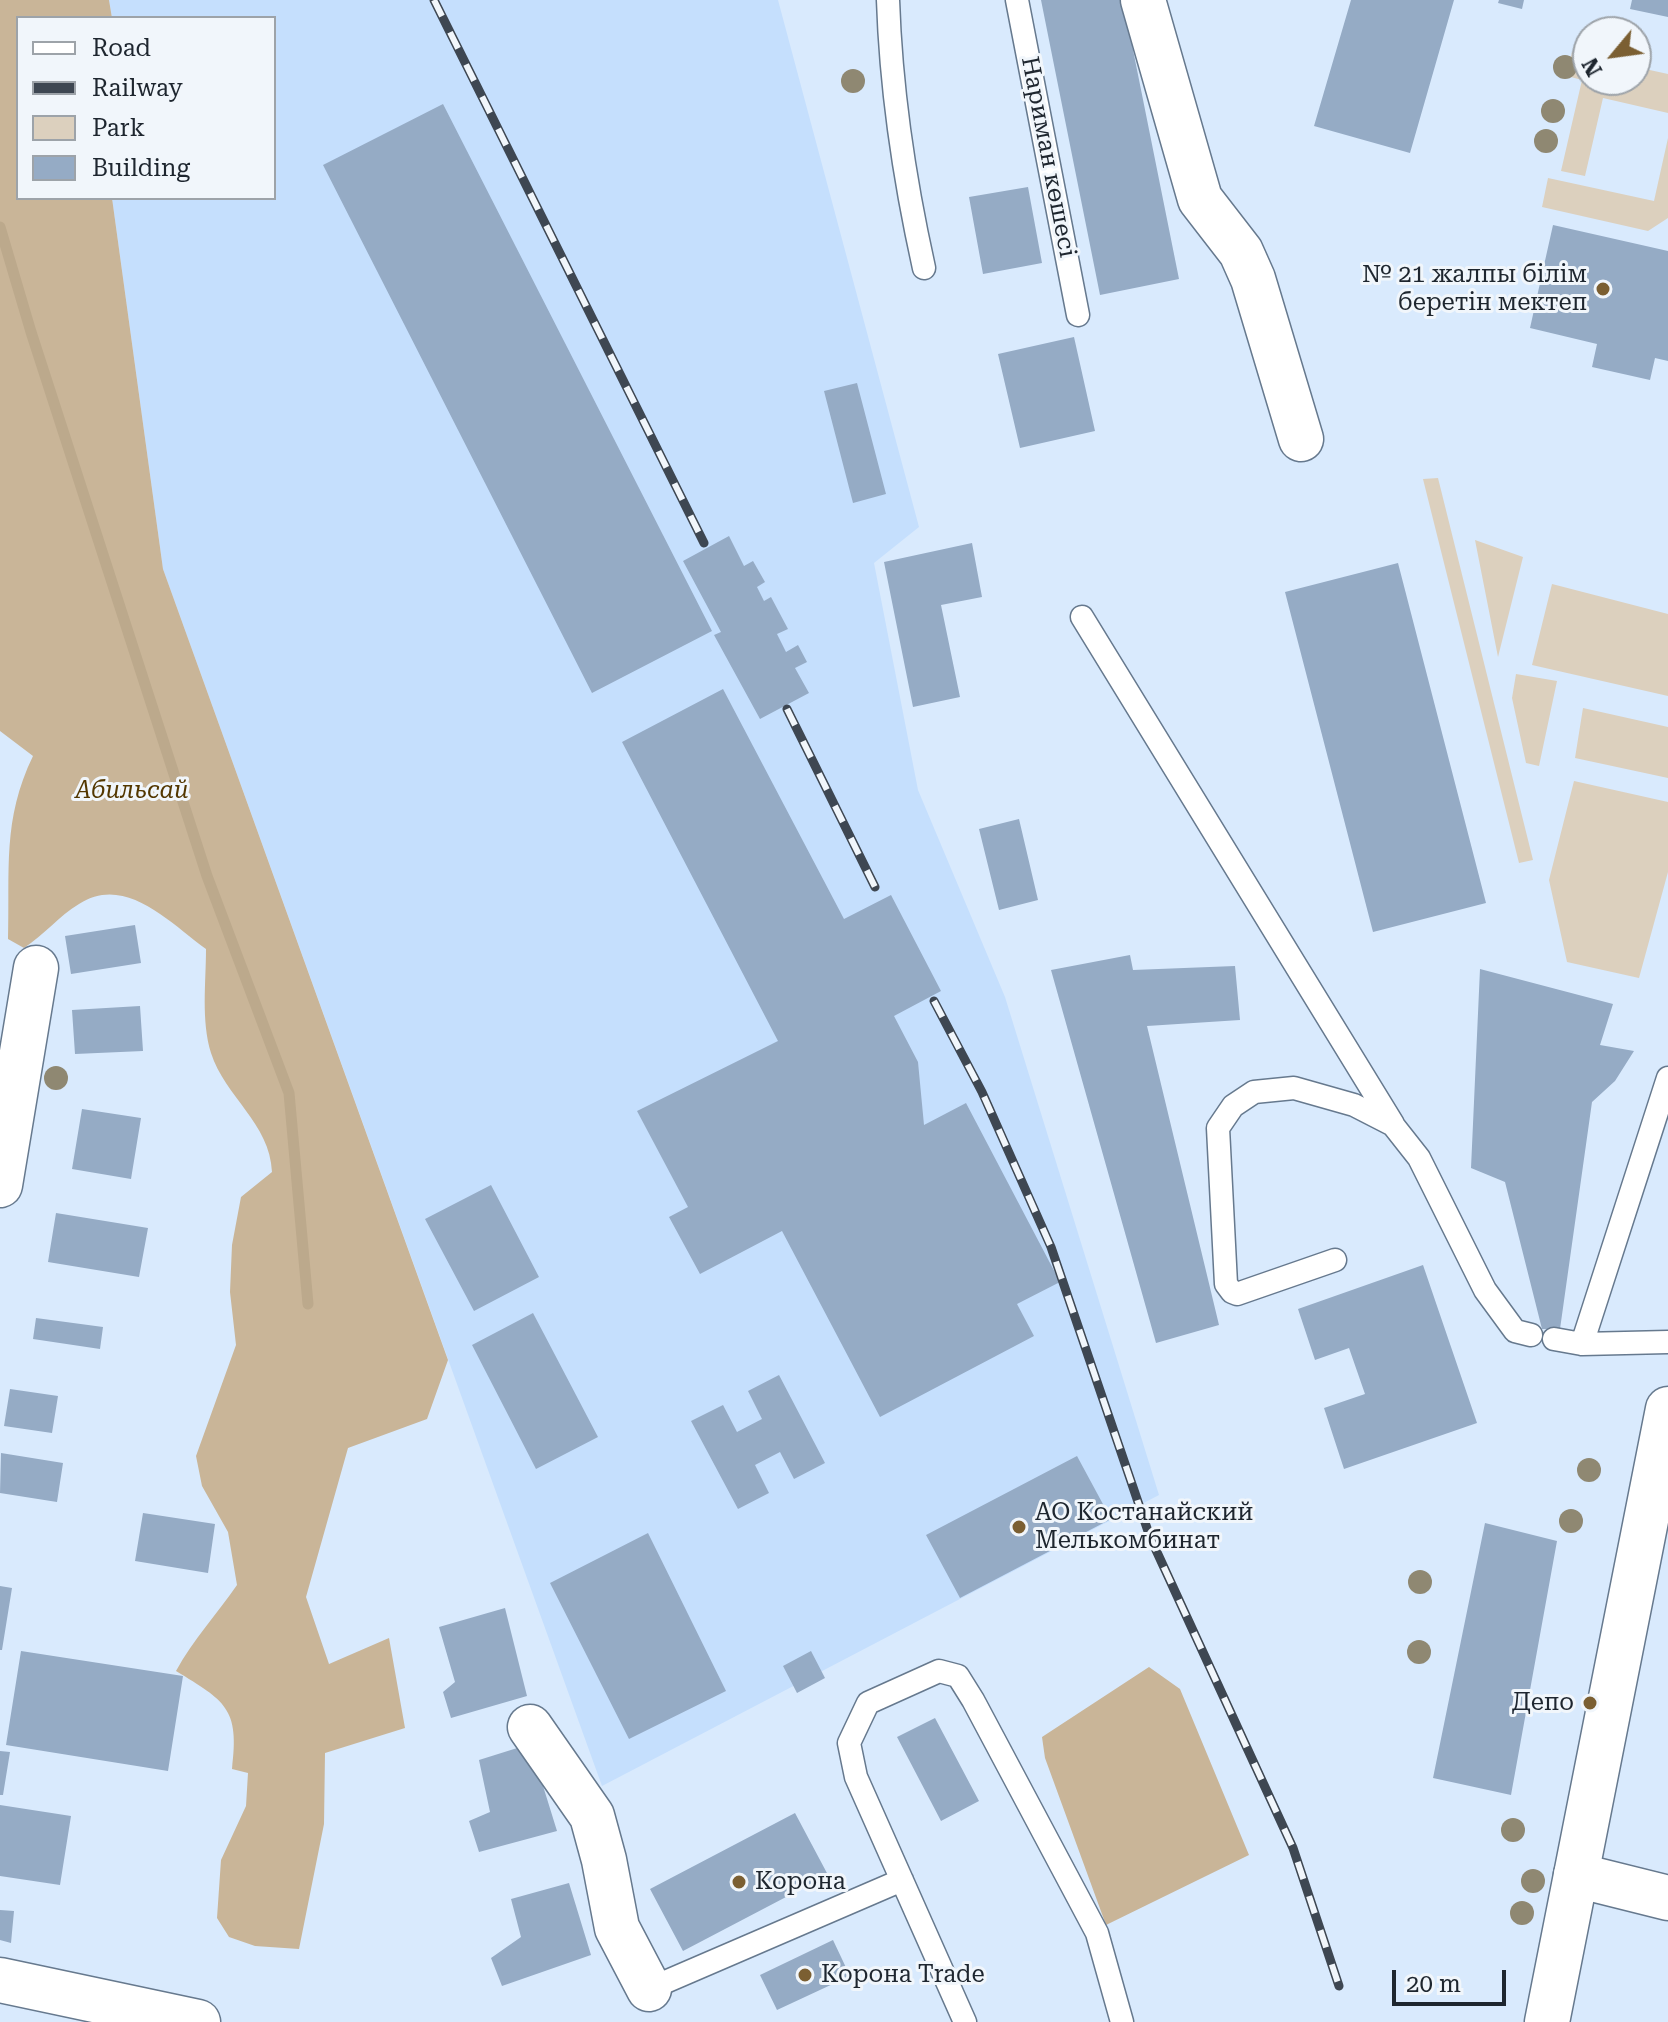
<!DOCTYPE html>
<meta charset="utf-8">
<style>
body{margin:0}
#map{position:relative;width:1668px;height:2022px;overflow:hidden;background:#d9eafd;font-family:"Roboto Serif",serif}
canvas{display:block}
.legend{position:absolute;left:16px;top:16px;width:260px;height:184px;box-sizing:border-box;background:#f1f6fb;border:2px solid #9da3a9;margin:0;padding:10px 14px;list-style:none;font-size:24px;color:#1e262f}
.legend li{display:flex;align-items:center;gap:16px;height:40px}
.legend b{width:40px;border:2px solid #9da3a9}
.north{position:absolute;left:1572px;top:16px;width:80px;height:80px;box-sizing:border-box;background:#f1f6fb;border:2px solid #9da3a9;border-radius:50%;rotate:241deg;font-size:22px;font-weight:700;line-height:32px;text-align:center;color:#1e262f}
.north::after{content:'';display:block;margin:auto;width:28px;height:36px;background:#7b5f32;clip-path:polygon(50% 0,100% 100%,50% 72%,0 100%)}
.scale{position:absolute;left:1392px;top:1970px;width:114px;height:36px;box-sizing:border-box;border:4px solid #1e262f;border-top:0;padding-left:10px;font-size:24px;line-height:28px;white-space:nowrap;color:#1e262f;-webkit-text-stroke:6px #f1f6fb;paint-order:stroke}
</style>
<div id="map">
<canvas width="1668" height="2022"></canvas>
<ul class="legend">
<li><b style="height:10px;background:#fff"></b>Road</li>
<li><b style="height:10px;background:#3e4752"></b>Railway</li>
<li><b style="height:22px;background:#dcd0be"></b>Park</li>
<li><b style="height:22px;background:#95abc5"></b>Building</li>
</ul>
<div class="north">N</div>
<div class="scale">20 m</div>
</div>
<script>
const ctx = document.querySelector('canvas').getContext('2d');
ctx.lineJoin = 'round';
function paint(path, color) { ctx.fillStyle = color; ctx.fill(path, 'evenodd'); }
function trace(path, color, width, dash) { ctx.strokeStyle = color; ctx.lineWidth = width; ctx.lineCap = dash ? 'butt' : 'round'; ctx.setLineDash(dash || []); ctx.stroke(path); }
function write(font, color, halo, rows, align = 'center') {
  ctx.font = font + ' "Roboto Serif",serif'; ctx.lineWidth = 6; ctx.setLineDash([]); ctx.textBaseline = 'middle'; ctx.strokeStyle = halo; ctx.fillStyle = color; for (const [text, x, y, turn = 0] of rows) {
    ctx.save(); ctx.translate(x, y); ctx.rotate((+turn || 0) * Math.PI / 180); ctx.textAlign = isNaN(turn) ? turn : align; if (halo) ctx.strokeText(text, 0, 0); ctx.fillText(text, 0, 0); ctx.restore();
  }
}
const built = new Path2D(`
 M109,0h669l141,527 -45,36 44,227 87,207 154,498 -557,291 -439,-1217 -51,-371h162v-180h-162z`);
const green = new Path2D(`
 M1572,52l16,4v24h48v-13l32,7v39l-65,-15 -18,78 -24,-5 21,-91 -15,-4z
 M1668,138v80l-20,13 -106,-24 6,-29 106,23z
 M1438,478l95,382 -14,3 -96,-384z
 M1475,540l48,17 -25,100z
 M1552,584l116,30v82l-136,-31z
 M1516,674l41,7 -18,85 -13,-3 -14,-65z
 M1583,708l85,19v51l-93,-20z
 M1574,781l94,21v70l-29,106 -72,-16 -18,-82z`);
const forest = new Path2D(`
 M0,0h109l3,18h-94v180h94l51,371 285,791 -21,59 -79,29 -42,149 23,67 60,-26 16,90 -80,25 -1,71 -25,125 -44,-3 -26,-9 -12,-19 4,-58 25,-54 2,-33 -16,-4c8,-61 -7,-68 -56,-98 17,-31 41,-57 61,-86l-9,-53 -26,-46 -6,-30 40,-111 -6,-53 2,-47 9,-48 31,-25c-2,-49 -47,-75 -61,-119 -10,-33 -5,-70 -5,-104 -37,-27 -81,-75 -127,-45 -20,12 -35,31 -55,44l-16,-9c2,-69 -6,-119 25,-183l-33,-25z
 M1149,1667l31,22 69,166 -143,70 -61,-167 -3,-21z`);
const stream = new Path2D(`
 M0,227l31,105 176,544 82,217 19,211`);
const building = new Path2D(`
 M1041,0h82l56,279 -79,16z
 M1351,0h103l-44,153 -96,-27z
 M1499,0h25l-2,9 -24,-6z
 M1632,0h36v17l-38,-8z
 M443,104l269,527 -120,62 -269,-528z
 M1028,187l14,76 -59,11 -14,-77z
 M1553,225l115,26v110l-13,-3 -5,22 -58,-13 5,-23 -67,-16z
 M1074,337l21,94 -75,17 -22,-94z
 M857,383l29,111 -33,9 -29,-112z
 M729,536l15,30 9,-5 12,21 -8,5 7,14 7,-4 17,32 -11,5 9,18 12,-7 9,17 -12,6 14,25 -49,26 -46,-84 7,-3 -38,-71z
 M972,543l10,54 -41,8 19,92 -47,10 -29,-145z
 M1398,563l88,340 -113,29 -88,-340z
 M723,689l121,230 47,-24 50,96 -47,25 24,46 6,63 42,-22 94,179 -43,22 17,32 -154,81 -98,-186 -82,43 -31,-57 19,-10 -51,-96 141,-70 -156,-299z
 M1019,819l19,81 -39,10 -20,-81z
 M135,925l6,38 -70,11 -6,-38z
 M1130,955l3,15 102,-4 5,54 -93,6 72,299 -63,18 -105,-373z
 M1480,969l133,35 -13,41 34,6 -19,30 -23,21 -32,227h-18l-37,-147 -34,-14z
 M140,1006l3,45 -68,3 -3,-44z
 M82,1109l59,9 -10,61 -59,-10z
 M491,1185l48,92 -65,34 -49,-92z
 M56,1213l92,15 -9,49 -91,-15z
 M1423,1265l54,158 -133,46 -20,-61 41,-14 -16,-46 -34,12 -17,-51z
 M533,1313l65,124 -62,32 -64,-124z
 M36,1318l67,9 -3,22 -67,-10z
 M779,1375l46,88 -31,16 -14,-27 -25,13 14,28 -31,16 -47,-88 32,-16 14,27 25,-13 -14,-28z
 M10,1389l48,7 -6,37 -48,-7z
 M1,1453l62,10 -6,39 -57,-9z
 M1077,1456l34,63 -151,79 -34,-63z
 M143,1513l72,11 -7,49 -73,-12z
 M1485,1523l72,18 -46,254 -78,-17z
 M648,1533l78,158 -97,48 -79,-156z
 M0,1586l12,2 -10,62h-2z
 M505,1608l22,88 -76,22 -8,-26 12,-10 -16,-55z
 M21,1651l162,25 -15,95 -162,-26z
 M811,1651l14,27 -28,15 -14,-27z
 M935,1718l44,83 -38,20 -44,-84z
 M530,1744l27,87 -78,21 -10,-31 21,-9 -11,-52z
 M0,1751l10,1 -7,43h-3z
 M0,1805l71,11 -11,69 -60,-9z
 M795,1813l33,62 -145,76 -33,-62z
 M569,1883l22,72 -89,31 -11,-28 30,-21 -10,-38z
 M0,1910l14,1 -3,32 -11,-3z
 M833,1940l17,36 -73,34 -17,-35z`);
const service = new Path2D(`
 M888,0c3,92 16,178 36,268
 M1017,0l61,315
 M1082,617l311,507
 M1335,1260l-98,34 -5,-2 -6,-8 -8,-156 15,-22 21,-14 40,-4 60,17 39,20 26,33 66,132 30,41 16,4
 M1554,1339l28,5 86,-2
 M1582,1344l86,-266
 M649,1989l253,-109
 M965,2022l-109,-245 -7,-34 19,-40 71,-32 19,5 15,24 124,233 25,89`);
const minor = new Path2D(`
 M1143,0l57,199 41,53 12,27 48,160
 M0,1185l36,-217
 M530,1727l62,89 12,44 13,68 32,61
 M1576,1875l92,23`);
const tertiary = new Path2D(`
 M0,1980l198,42
 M1547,2022l121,-613`);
const rail = new Path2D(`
 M434,0l270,543
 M787,709l88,178
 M934,1001l48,91 69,155 99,290 143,311 46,138`);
const trees = [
 [1565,67],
 [853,81],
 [1553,111],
 [1546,141],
 [56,1078],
 [1589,1470],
 [1571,1521],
 [1420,1582],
 [1419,1652],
 [1513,1830],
 [1533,1881],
 [1522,1913]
];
const markers = [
 [1603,289,8,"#7b5f32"],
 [1019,1527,8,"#7b5f32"],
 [1590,1703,8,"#7b5f32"],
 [739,1882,8,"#7b5f32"],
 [805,1975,8,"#7b5f32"]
];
const streetNames = [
 ["Нариман көшесі",1048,157,79]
];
const poiNames = [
 ["№ 21 жалпы білім",1587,275,"right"],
 ["беретін мектеп",1587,303,"right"],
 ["АО Костанайский",1035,1513],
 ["Мелькомбинат",1035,1541],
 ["Депо",1574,1703,"right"],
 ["Корона",755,1882],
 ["Корона Trade",821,1975]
];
const parkNames = [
 ["Абильсай",132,791]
];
paint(built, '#c5dffd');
paint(green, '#dcd0be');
paint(forest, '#c9b598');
trace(stream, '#bca98c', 11);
paint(building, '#95abc5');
trace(service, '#66798e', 25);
trace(minor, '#66798e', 47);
trace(tertiary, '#66798e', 47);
trace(service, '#fff', 22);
trace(minor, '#fff', 44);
trace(tertiary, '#fff', 44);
trace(rail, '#3e4752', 9);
trace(rail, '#f1f6fb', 6, [18]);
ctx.fillStyle = '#8f8872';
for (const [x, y] of trees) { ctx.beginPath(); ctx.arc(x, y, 12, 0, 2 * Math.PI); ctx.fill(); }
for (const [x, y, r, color] of markers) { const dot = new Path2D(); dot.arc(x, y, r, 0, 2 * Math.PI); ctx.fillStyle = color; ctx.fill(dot); trace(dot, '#f1f6fb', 3); }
write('24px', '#1e262f', '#f1f6fb', streetNames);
write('24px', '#1e262f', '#f1f6fb', poiNames, 'left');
write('italic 24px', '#533700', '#f1f6fb', parkNames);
</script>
